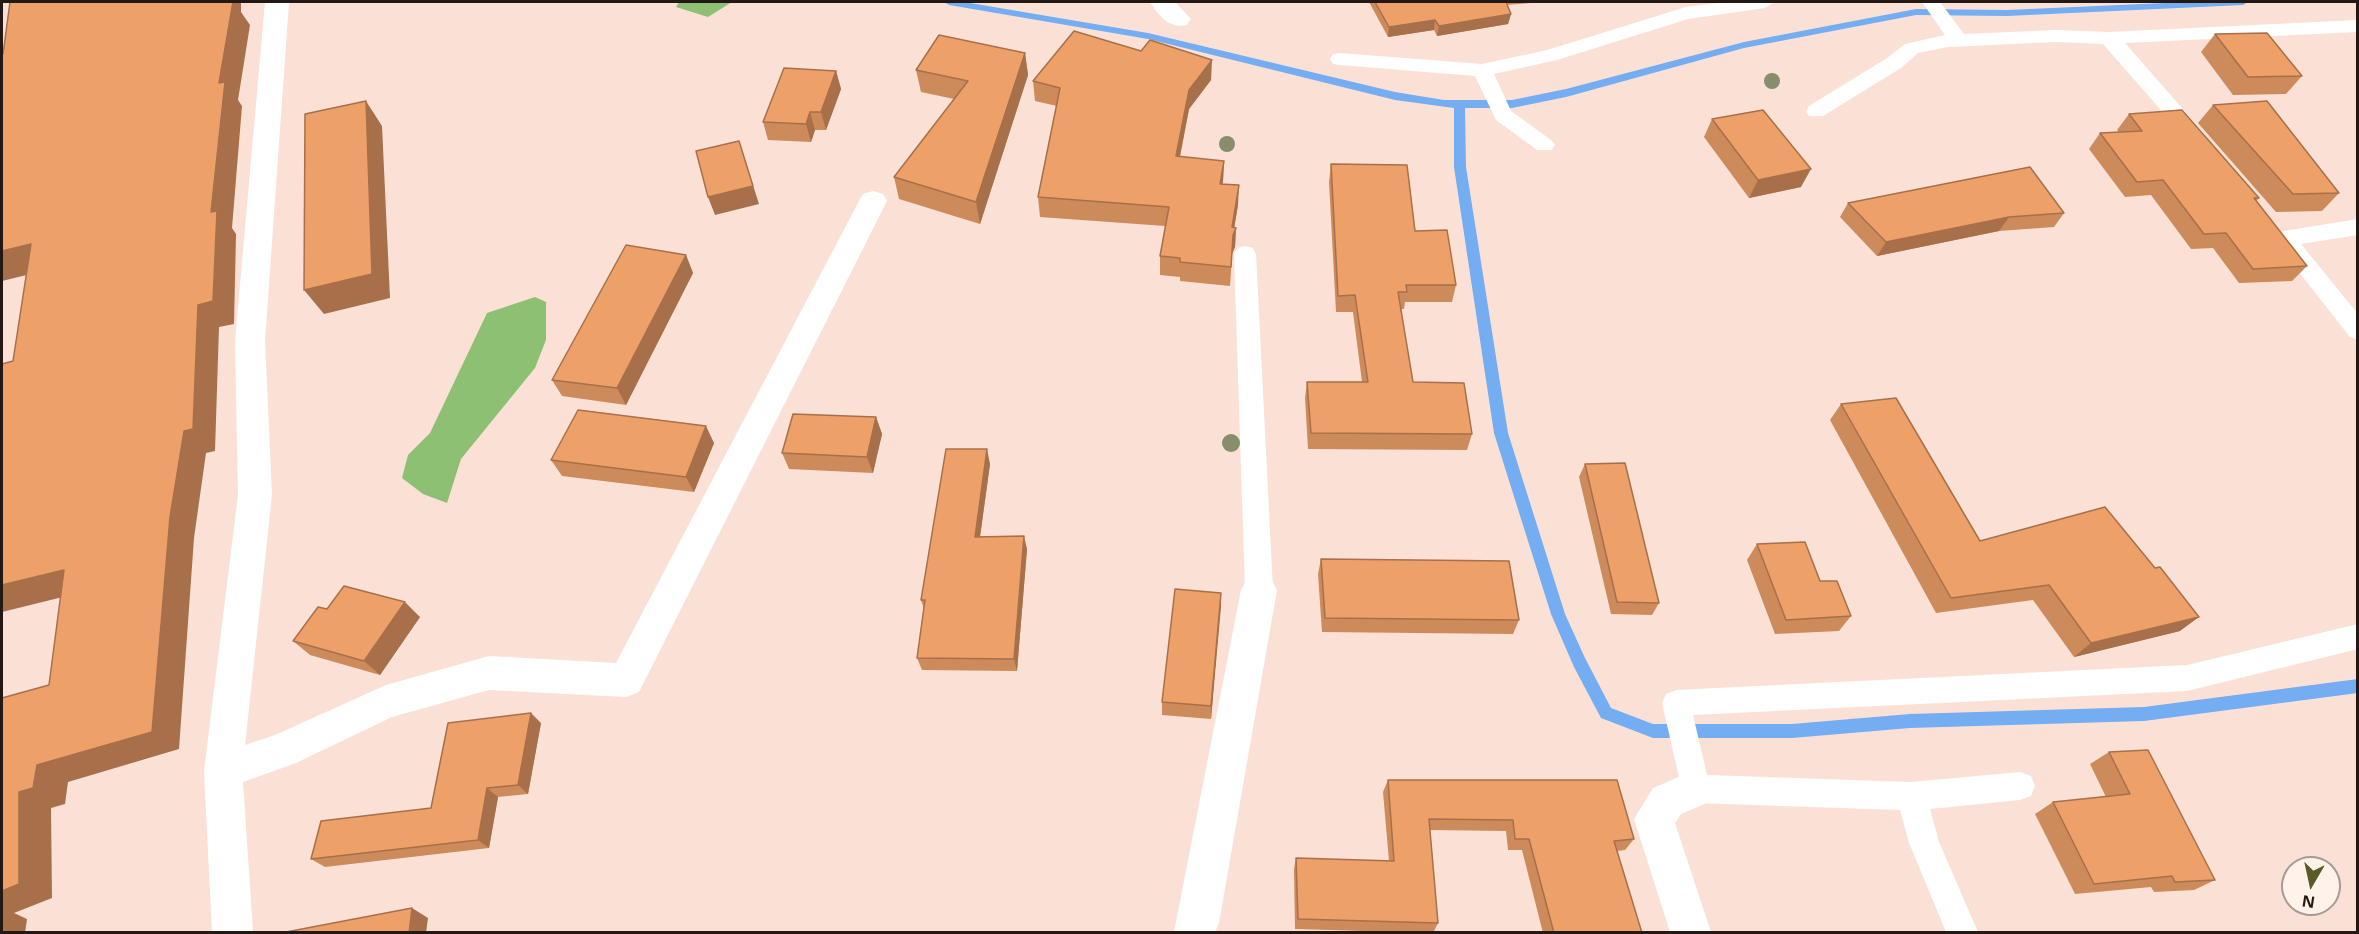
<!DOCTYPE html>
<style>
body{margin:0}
#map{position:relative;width:2359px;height:934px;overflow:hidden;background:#fbe1d5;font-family:"Noto Sans",sans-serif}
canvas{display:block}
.frame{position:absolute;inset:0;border:3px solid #231813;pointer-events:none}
.north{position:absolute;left:2281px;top:856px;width:60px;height:60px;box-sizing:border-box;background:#fff2eb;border:2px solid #a79b95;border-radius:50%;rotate:189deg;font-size:16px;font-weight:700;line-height:24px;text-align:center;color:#231813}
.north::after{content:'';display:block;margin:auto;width:21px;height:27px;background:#595a27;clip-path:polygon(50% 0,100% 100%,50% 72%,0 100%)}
</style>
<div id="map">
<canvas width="2359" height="934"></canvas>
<div class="frame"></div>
<div class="north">N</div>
</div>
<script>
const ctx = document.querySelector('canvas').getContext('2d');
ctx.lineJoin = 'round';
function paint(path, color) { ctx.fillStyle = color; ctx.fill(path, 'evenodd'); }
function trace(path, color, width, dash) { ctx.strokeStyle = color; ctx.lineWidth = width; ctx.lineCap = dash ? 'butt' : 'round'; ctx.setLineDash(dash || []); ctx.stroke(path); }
const forest = new Path2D(`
 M679,2h53l-24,15 -32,-10z
 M535,297l11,5v38l-11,28 -74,91 -14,44 -24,-9 -21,-16 6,-23 22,-22 57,-120z`);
const stream = new Path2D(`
 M944,2h20l184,31 247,59 49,8h68l54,-11 178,-47 172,-33 91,1 180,-8h61l-5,3 -236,11 -91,-1 -172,33 -178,49 -54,11h-47l1,59 42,266 57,181 20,44 26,50 42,16h139l118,-10 234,-7 214,-28v14l-214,28 -234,7 -118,10h-139l-52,-20 -27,-51 -23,-53 -57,-181 -40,-266v-59l-59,-8 -247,-61 -199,-34z`);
const lane = new Path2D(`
 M1726,2h49l-10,6 -77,11 -131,41 -63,14 17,37 40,29 4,5 -4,5h-14l-41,-30 -21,-44 -135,-11 -7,-1 -3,-5 3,-5 7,-1 142,11 65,-14 139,-43z
 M1922,2h18l24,32 92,-4 53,2 249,-12v12l-233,11 78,89 3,5 -3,5h-14l-86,-98 -47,-2 -108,5 -30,6 -17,15 -78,48h-14l-3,-5 3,-5 78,-48 18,-14 40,-9z
 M2358,219v16l-57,9 57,70v26l-8,-3 -77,-98 3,-6 8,-2z
 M1245,246l8,2 3,6 17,336 -4,8 -10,4 -10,-4 -4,-8 -11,-336 3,-6z
 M2358,624v25l-171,42 -494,24 14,60 204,7 109,-10 11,4 4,10 -4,10 -11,4 -90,9 9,33 39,90h-32l-37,-89 -9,-33 -205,-7 -11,-4 -22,-96 4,-9 10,-4 511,-25z`);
const street = new Path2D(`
 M265,2h24l-24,339 7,154 -27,250 30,-10 111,-50 103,-29 127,7 243,-462 4,-7 10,-3 10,3 4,7 -248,491 -13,5 -137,-7 -97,27 -96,46 -53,19 10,150h-41l-8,-161 34,-276 -3,-154z
 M1150,2h25l16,17 -4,6c-18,4 -28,-9 -37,-23z
 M1259,575l12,4 6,11 -58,333 -4,9h-41l67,-342 6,-11z
 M1695,770l14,6 5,13 -5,13 -28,12 -6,9 36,109h-41l-36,-113 19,-31z`);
const trees = [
 [1772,81,8],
 [1227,144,8],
 [1231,443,9]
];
const wall = new Path2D(`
 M1369,2h173l-35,3 4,9 -3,10 -71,12 -3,-6 -46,7z
 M2215,34l87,42 -16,18 -53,1 -32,-43z
 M1141,51l70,29 -22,29 -9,48 44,4 -1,23 15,21 -4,23h2l-1,19 -3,7 -2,32 -50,-5v-4l-20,-2v-19l5,-30 -125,-9 -2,-20 19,-91 -22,-5 -2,-20z
 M1025,53l3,22 -48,149 -81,-25 -5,-22 60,-78 -33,-7 -5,-22z
 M836,71l5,18 -15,41h-11l-4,12 -43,-2 -5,-18z
 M2213,105l126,88 -17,18 -46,1 -78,-89z
 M2129,114l130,84 -3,3 51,65 -15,15 -53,2 -26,-35 -22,1 -40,-54 -26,2 -36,-48 11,-16 19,-1 -2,-2z
 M1712,119l89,68 -52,11 -45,-61z
 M1331,164l84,67 41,54 -4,17h-47l-1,7h-3l12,73 59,52 -5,16 -159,-1 -3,-51 2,-16h55l-9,-70h-17l-7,-130z
 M1848,203l216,10 -10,14 -55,4 -122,25 -37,-39z
 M686,255l7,18 -67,132 -64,-9 -10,-16z
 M1841,404l139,137 200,90 -106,26 -41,-57 -97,13 -106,-193z
 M876,417l6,17 -9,39 -84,-4 -7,-16z
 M714,443l-20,49 -132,-16 -11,-16z
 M990,464l-10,73 47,12 -10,122 -95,-1 -5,-12 7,-49 -3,-9z
 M1585,464l74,139 -7,12 -41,-1 -32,-137z
 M1757,544l63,37 31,35 -12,15 -64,3 -28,-74z
 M1321,559l198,61 -6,14 -191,-2 -4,-58z
 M1221,593l-10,126 -49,-4v-13z
 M327,609l93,8 -40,58 -70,-20 -17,-14z
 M541,723l-13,71 -30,3 -9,51 -164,19 -14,-8 120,-51z
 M2109,752l106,128 -21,10 -40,2 -3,-5 -76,7 -40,-80 18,-12 53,-5 -16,-33z
 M1388,780l246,59 -9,11 -8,1 25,82h-99l-21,-83h-14l-2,-19 -76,-1 8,93 -5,10 -138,-4 -1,-60 2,-11 93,3 -6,-69z`);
const shadedWall = new Path2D(`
 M225,2h16v10l9,13 -12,75 4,6 -10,122 4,6 -2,90 -15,3 -4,124 -9,2 -12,85 -15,211 -111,33 -3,22 -14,4 1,90 -38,15 13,6 -2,14h-23v-42l17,-99 18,-27 161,-460 13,-93z
 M1511,14l-3,10 -71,12 2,-10z
 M1435,20l-1,10 -46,7 1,-10z
 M1025,53l3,22 -48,149 -4,-22z
 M1212,60l-1,20 -22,29 -13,67v-20l13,-66z
 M836,71l5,18 -15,41 -5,-18z
 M366,101l16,25 8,172 -66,16 -20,-24z
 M810,112l5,18 -4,12 -5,-18z
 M739,141l20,63 -44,11 -7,-18z
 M1224,161l-1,19 -3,23v-19z
 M1811,169l-10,18 -52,11 9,-18z
 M1239,185l-1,20 -7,42 1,-20z
 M2009,217l-10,14 -122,25 9,-14z
 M1236,228l-1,19 -3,7 -2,32 3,-51z
 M31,244l24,24 -53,13v-30z
 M686,255l7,18 -67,132 -9,-17z
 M876,417l6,17 -9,39 -6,-16z
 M706,426l8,17 -20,49 -8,-15z
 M987,449l3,15 -12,87 -3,-14z
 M1024,536l3,13 -10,122 -3,-12z
 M64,570l27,20 -89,22v-27z
 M1221,593v14l-10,112v-13z
 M405,602l15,15 -40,58 -16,-14z
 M2199,617l-19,14 -106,26 17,-14z
 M531,713l10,10 -13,71 -10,-9z
 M487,788l11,9 -9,51 -11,-8z
 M412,908l16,10 -2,15h-17z`);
const building = new Path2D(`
 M10,2h223l-14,81 6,-1 -14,130 6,-1 -4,90 -15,4 -5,124 -9,2 -14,86 -18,215 -115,33 -4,23 -14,4v92l-17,7v-193l47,-13 15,-115 -62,15v-221l11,-3 18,-117 -29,7v-197h1z
 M1375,2h131l5,12 -72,12 -4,-6 -46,7z
 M1074,31l67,20 9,-11 62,20 -23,30 -13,66 48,5 -4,23 19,1 -7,42 4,1 -3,7 -2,32 -51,-5v-4l-20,-2 9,-49 -131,-10 22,-109 -27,-7z
 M2267,33l35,43 -54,1 -33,-43z
 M939,35l86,18 -49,149 -82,-25 74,-96 -52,-11z
 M784,68l52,3 -15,41h-11l-4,12 -43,-2z
 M366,101l6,173 -68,16 1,-176z
 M2267,101l72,92 -46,1 -80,-89z
 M1763,110l48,59 -53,11 -46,-61z
 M2182,110l77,88h-5l53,68 -54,3 -27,-36 -22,1 -41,-54 -26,2 -37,-49 42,-2 -13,-17z
 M739,141l14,45 -45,11 -12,-46z
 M1331,164l76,1 8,66 32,-1 9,55h-50l1,7h-9l15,90 51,1 8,51 -161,-1 -4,-51h61l-13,-87 -17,1z
 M2030,167l34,46 -55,4 -123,25 -38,-39z
 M626,245l60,10 -69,133 -65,-8z
 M1896,398l84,143 125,-34 50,61 5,-1 39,50 -108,26 -42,-58 -98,13 -110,-194z
 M578,410l128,16 -20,51 -135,-17z
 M793,414l83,3 -9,40 -85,-4z
 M946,449h41l-12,88 49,-1 -10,123 -97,-1 8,-58h-4z
 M1625,463l34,140 -42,-1 -32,-138z
 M1805,542l15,39h17l14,35 -65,4 -29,-76z
 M1321,559l188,2 10,59 -194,-2z
 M344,586l61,16 -41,59 -71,-20 25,-34 9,2z
 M1175,589l46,4 -10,113 -49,-4z
 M531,713l-13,72 -31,3 -9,52 -167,19 10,-38 110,-13 17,-85z
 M2148,750l67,130 -40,2 -3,-6 -78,8 -41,-82 77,-8 -21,-42z
 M1388,780h229l17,59 -20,2 28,92h-88l-25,-94h-14l-2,-19 -84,-1 9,104 -140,-4 -2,-61 98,3z
 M412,908l-3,25h-123v-1z`);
paint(forest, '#8ec074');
paint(stream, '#74adf1');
paint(lane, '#fff');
paint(street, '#fff');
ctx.fillStyle = '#888d6b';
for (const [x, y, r] of trees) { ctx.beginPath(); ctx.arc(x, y, r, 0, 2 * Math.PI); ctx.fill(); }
paint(wall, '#cd8a5a');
paint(shadedWall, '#a7704a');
paint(building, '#eea069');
trace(building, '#a7704a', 1.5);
</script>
